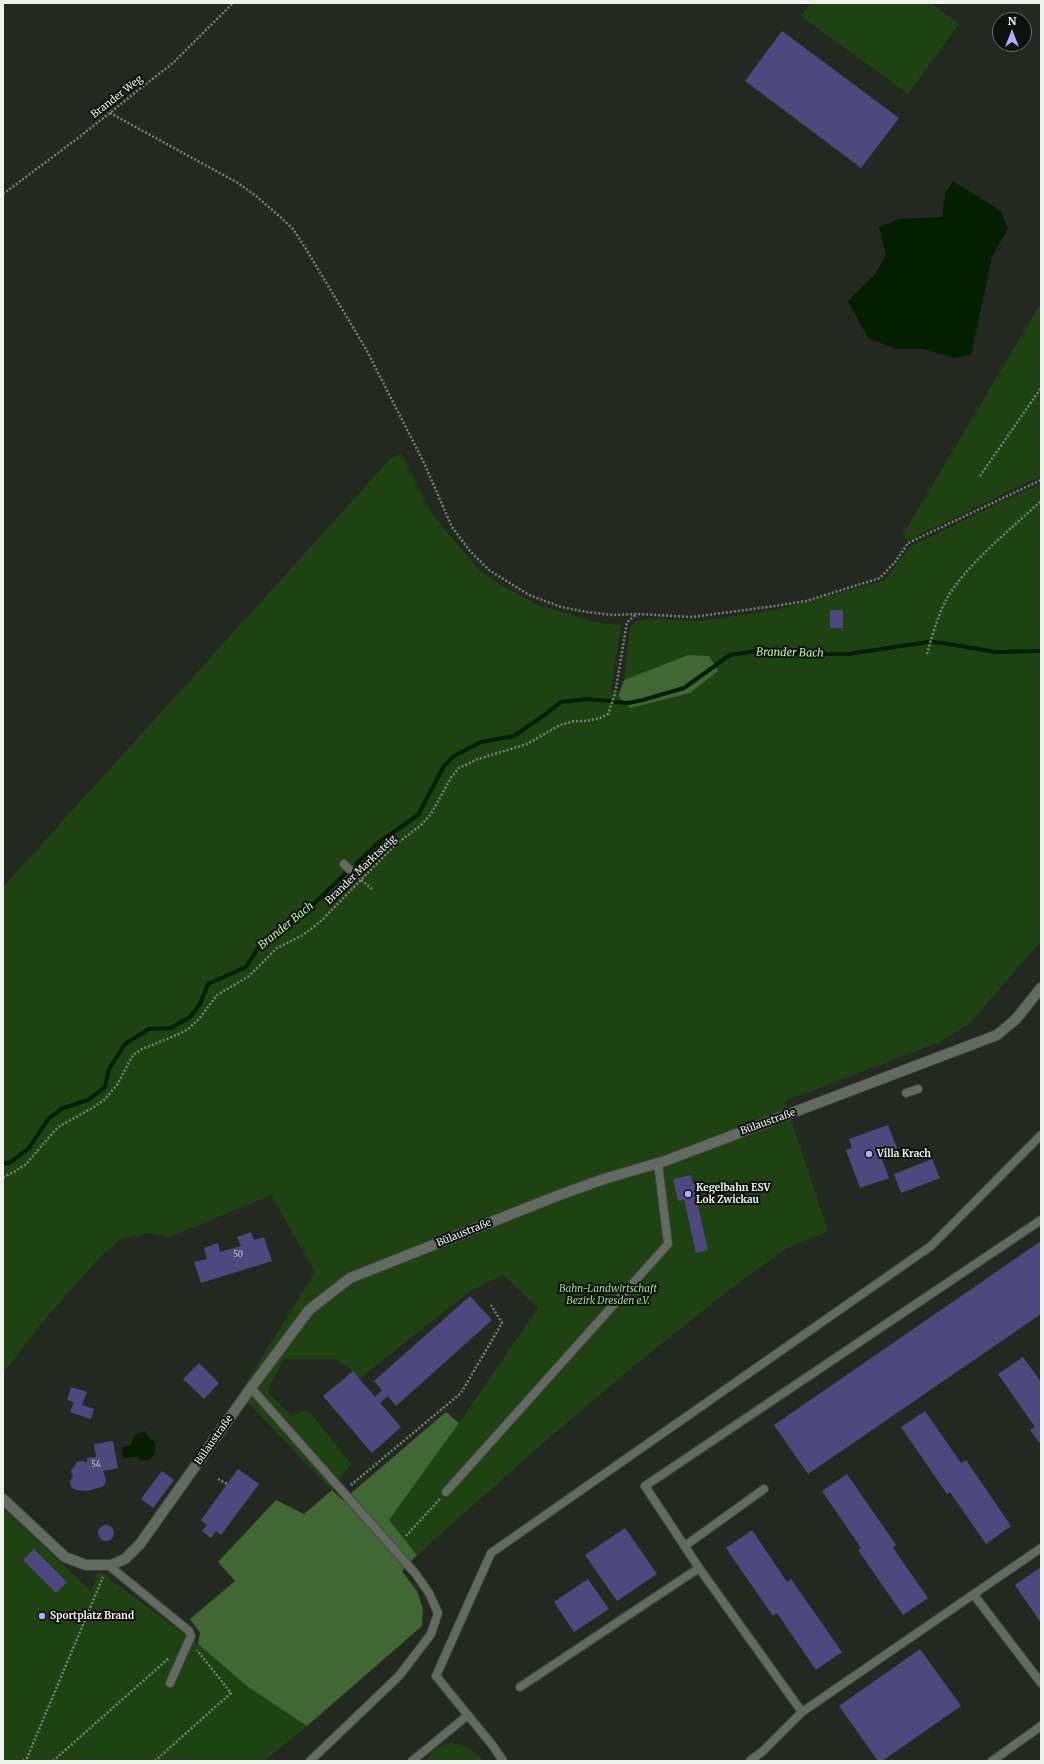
<!DOCTYPE html>
<meta charset="utf-8">
<style>
body{margin:0}
#map{position:relative;width:1044px;height:1764px;overflow:hidden;background:#232921;font-family:Merriweather,serif}
canvas{display:block}
.frame{position:absolute;inset:0;border:4px solid #eff3ee;pointer-events:none}
.north{position:absolute;left:992px;top:12px;width:40px;height:40px;box-sizing:border-box;background:#0e110d;border:1px solid #686b67;border-radius:50%;rotate:0deg;font-size:11px;font-weight:700;line-height:16px;text-align:center;color:#eff3ee}
.north::after{content:'';display:block;margin:auto;width:14px;height:18px;background:#b4acf9;clip-path:polygon(50% 0,100% 100%,50% 72%,0 100%)}
</style>
<div id="map">
<canvas width="1044" height="1764"></canvas>
<div class="frame"></div>
<div class="north">N</div>
</div>
<script>
const ctx = document.querySelector('canvas').getContext('2d');
ctx.lineJoin = 'round';
function paint(path, color) { ctx.fillStyle = color; ctx.fill(path, 'evenodd'); }
function trace(path, color, width, dash) { ctx.strokeStyle = color; ctx.lineWidth = width; ctx.lineCap = dash ? 'butt' : 'round'; ctx.setLineDash(dash || []); ctx.stroke(path); }
function write(font, color, halo, rows, align = 'center') {
  ctx.font = font + ' Merriweather,serif'; ctx.lineWidth = 4; ctx.setLineDash([]); ctx.textBaseline = 'middle'; ctx.strokeStyle = halo; ctx.fillStyle = color; for (const [text, x, y, turn = 0] of rows) {
    ctx.save(); ctx.translate(x, y); ctx.rotate((+turn || 0) * Math.PI / 180); ctx.textAlign = isNaN(turn) ? turn : align; if (halo) ctx.strokeText(text, 0, 0); ctx.fillText(text, 0, 0); ctx.restore();
  }
}
const green = new Path2D(`
 M811,3h119l29,21 -51,70 -107,-78z
 M1041,303v173l-133,64 -6,-4z
 M401,453l30,60 46,55 25,18 34,18 54,17 31,5 -10,63 19,19 58,-53 -64,25 6,-52 6,-7 11,-2 54,2 75,-11 108,-29 27,-35 130,-63v15l-2,2 2,3v438l-71,82 -30,19 -155,59 43,130 -41,17 -63,46 -94,75 -88,75 -125,111 -28,-35 70,-97 79,-115 -35,-33 -34,17 -110,87 -6,-8 -17,-12h-52l-17,32 24,25 17,-6 43,54 -19,26 -93,-96 76,-122 -44,-77 -101,42 -21,-4 -28,6 -21,18 -60,68 -37,49v-487l387,-428z
 M3,1508l88,83 7,-19 7,2 6,6 87,64 50,43 59,39 -43,35h-261z
 M452,1742l20,8 12,11h-61l15,-14z`);
const forest = new Path2D(`
 M688,655l21,1 9,15 -28,22 -60,15 -12,-12 6,-16z
 M446,1412l13,11 -70,97 28,35 -15,16 15,20 6,18 -1,17 -115,100 -59,-39 -50,-43 2,-11 -10,-14 45,-38 -17,-19 58,-62 28,14 28,-24 11,10z`);
const water = new Path2D(`
 M953,181l48,30 7,18 -16,28 -21,98 -17,3 -30,-9h-28l-28,-11 -20,-37 28,-28 10,-18 -7,-28 20,-8 43,-2 3,-23z
 M145,1431l4,7 6,4c2,9 -2,20 -12,18 -6,-1 -1,-1 -6,-3 -4,-1 -10,1 -14,1l-1,-11 8,-1 6,-12z`);
const stream = new Path2D(`
 M932,642l11,1 53,9 45,-1
 M615,702l13,1 15,-3 41,-12 46,-33 26,-4 30,3h62l80,-12
 M356,864l22,-21 40,-28 26,-49 10,-10 27,-14 33,-6 29,-20 18,-14 26,-3 23,2
 M3,1164l8,-2 18,-14 20,-30 14,-10 25,-8 17,-13 4,-18 16,-25 24,-15 22,-1 19,-11 10,-13 8,-20 38,-17 14,-22 40,-28 45,-43`);
const building = new Path2D(`
 M782,31l117,87 -38,50 -116,-87z
 M830,610h13v18h-13z
 M888,1125l10,26 -17,6 8,21 -29,10 -14,-38 6,-2 -3,-9z
 M932,1159l8,19 -39,15 -7,-19z
 M691,1175l2,9 4,-1v5l-3,1 14,61 -12,3 -12,-54 -6,2 -5,-22z
 M251,1232l3,8 10,-3 8,24 -71,22 -7,-21 13,-3 -3,-11 14,-5 2,9 21,-6 -4,-9z
 M1041,1241v73l-233,160 -34,-49z
 M470,1296l22,24 -96,86 -8,-10 -8,7 21,24 -29,26 -49,-57 30,-25 22,26 7,-7 -8,-9z
 M1023,1357l18,25v63l-11,-15 5,-3 -37,-53z
 M199,1363l20,20 -15,16 -21,-20z
 M71,1387l16,5 -5,13 12,4 -3,10 -21,-7 4,-10 -7,-2z
 M925,1411l36,52 5,-3 45,66 -25,18 -36,-52 -3,2 -46,-67z
 M113,1441l5,27 -15,3 3,8 -1,5 -3,3 -15,4 -11,-1 -5,-3 -1,-6 3,-5 -2,-5 6,-9 6,-1 4,2v-5l9,-1 -2,-13z
 M238,1469l21,15 -38,51 -5,-4 -5,7 -9,-7 5,-6 -6,-5z
 M162,1471l12,9 -21,28 -12,-9z
 M847,1474l49,71 -3,3 35,50 -25,17 -45,-65 3,-2 -39,-57z
 M98 1533a8 8 0 1 1 16 0a8 8 0 1 1-16 0Z
 M625,1528l32,46 -40,27 -32,-46z
 M752,1530l35,52 4,-3 51,73 -26,18 -39,-57 -4,3 -47,-68z
 M34,1549l33,33 -11,11 -33,-33z
 M1041,1567v56l-26,-38z
 M588,1579l21,30 -35,23 -20,-30z
 M920,1649l41,57 -79,55h-4l-39,-55z`);
const path = new Path2D(`
 M110,113l128,70 18,13 22,19 15,14 13,20 60,100 58,114 28,64 18,24 19,19 40,25 32,12 26,5 26,3 24,-1 55,3 83,-11 31,-5 74,-23 16,-17 12,-18 133,-63
 M3,194l75,-56 96,-76 59,-59
 M980,476l61,-88
 M927,654c5,-17 10,-36 18,-52 18,-35 66,-73 96,-101
 M355,875l17,14
 M3,1177l11,-5 12,-8 32,-37 36,-20 10,-7 13,-15 16,-30 9,-6 37,-15 9,-5 11,-10 18,-24 32,-19 28,-28 26,-13 17,-13 75,-77 25,-19 11,-12 21,-38 7,-8 19,-9 49,-15 33,-19 14,-4h12l14,-3 8,-4 7,-20 12,-72 10,-8
 M218,1479l9,5
 M351,1485l110,-92 41,-70 -11,-18
 M406,1536l34,-37
 M23,1761l4,-3 76,-181
 M53,1761l116,-103
 M155,1761l76,-68 -34,-43`);
const service = new Path2D(`
 M344,864l5,5
 M906,1093l12,-4
 M251,1388l164,185 14,20 9,20 -7,21 -32,42 -89,85
 M446,1492l222,-248 -10,-81
 M686,1545l78,-56
 M108,1565l81,66 2,5 -21,47
 M699,1568l103,144 239,-164
 M974,1595l67,88
 M520,1687l179,-119 -54,-82 396,-266
 M412,1761l56,-46
 M503,1761l-10,-15 -57,-70 55,-123 440,-307 110,-111
 M750,1761l13,-10 39,-39
 M992,1761l49,-35`);
const minor = new Path2D(`
 M3,1499l62,58 21,8h25l14,-6 15,-15 108,-152 61,-82 41,-32 212,-84 42,-15 61,-18 332,-126 19,-16 25,-31`);
const markers = [
 [869,1154,4,"#b4acf9"],
 [688,1194,4,"#b4acf9"],
 [42,1616,4,"#b4acf9"]
];
const numberNames = [
 ["50",238,1255],
 ["54",96,1465]
];
const streetNames = [
 ["Brander Weg",117,97,-38],
 ["Brander Marktsteig",361,870,-44],
 ["Bülaustraße",768,1122,-20],
 ["Bülaustraße",464,1233,-22],
 ["Bülaustraße",214,1440,-55]
];
const poiNames = [
 ["Villa Krach",877,1154],
 ["Kegelbahn ESV",696,1188],
 ["Lok Zwickau",696,1200],
 ["Sportplatz Brand",50,1616]
];
const parkNames = [
 ["Bahn-Landwirtschaft",608,1289],
 ["Bezirk Dresden e.V.",608,1301]
];
const waterNames = [
 ["Brander Bach",790,653,1],
 ["Brander Bach",286,926,-39]
];
paint(green, '#1f4212');
paint(forest, '#416734');
paint(water, '#041f00');
trace(stream, '#041f00', 4);
paint(building, '#4f487f');
trace(service, '#3e443d', 10);
trace(minor, '#3e443d', 12);
trace(path, '#7b817a', 2.5, [2, 2]);
trace(service, '#636a61', 8);
trace(minor, '#636a61', 10);
for (const [x, y, r, color] of markers) { const dot = new Path2D(); dot.arc(x, y, r, 0, 2 * Math.PI); ctx.fillStyle = color; ctx.fill(dot); trace(dot, '#0e110d', 1.5); }
write('8px', '#c7c8d2', null, numberNames);
write('10px', '#eff3ee', '#0e110d', streetNames);
write('bold 10px', '#eff3ee', '#0e110d', poiNames, 'left');
write('italic 10px', '#a0da8d', '#0e110d', parkNames);
write('italic 11px', '#b9f4a6', '#0e110d', waterNames);
</script>
